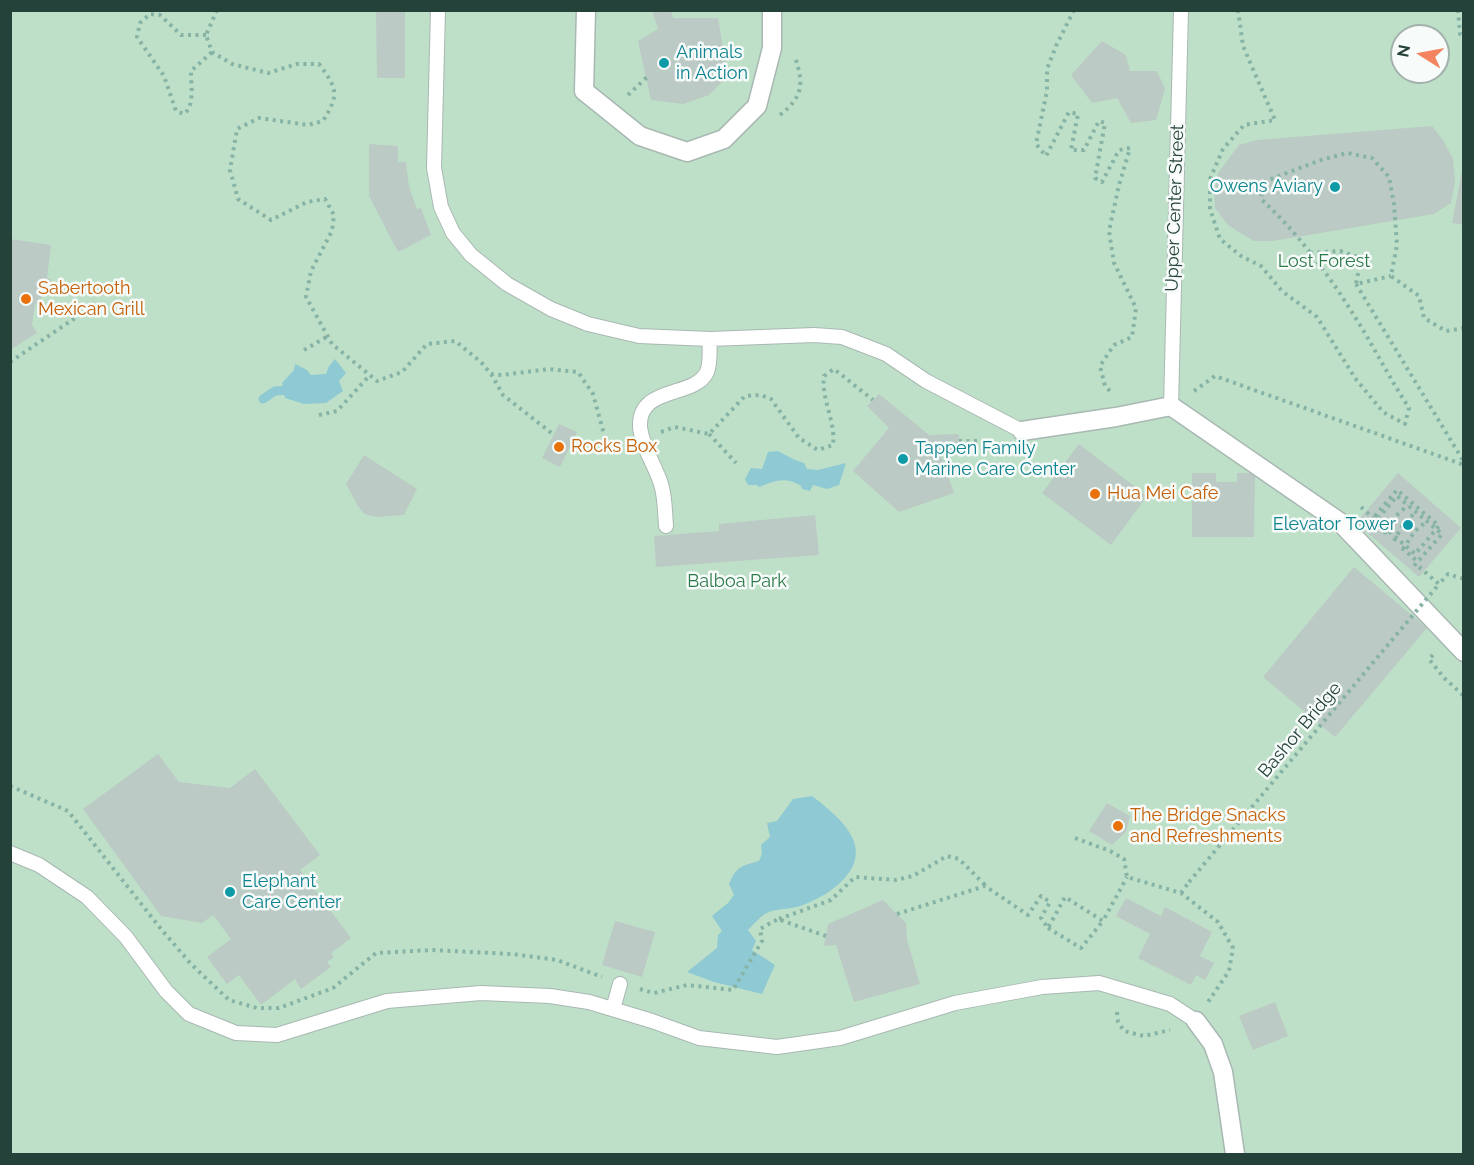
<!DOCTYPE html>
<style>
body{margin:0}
#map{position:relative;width:1474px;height:1165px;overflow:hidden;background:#e6efeb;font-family:Raleway,sans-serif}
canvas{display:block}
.frame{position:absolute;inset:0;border:12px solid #24423a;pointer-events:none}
.north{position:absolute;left:1390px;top:24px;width:60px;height:60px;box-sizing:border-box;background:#f7fbf9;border:2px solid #a3b1ad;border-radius:50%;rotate:281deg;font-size:16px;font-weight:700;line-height:24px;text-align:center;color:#24423a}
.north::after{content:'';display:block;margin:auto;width:21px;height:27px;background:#f4845f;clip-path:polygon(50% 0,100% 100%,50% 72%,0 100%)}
</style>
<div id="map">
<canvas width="1474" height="1165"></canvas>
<div class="frame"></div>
<div class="north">N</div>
</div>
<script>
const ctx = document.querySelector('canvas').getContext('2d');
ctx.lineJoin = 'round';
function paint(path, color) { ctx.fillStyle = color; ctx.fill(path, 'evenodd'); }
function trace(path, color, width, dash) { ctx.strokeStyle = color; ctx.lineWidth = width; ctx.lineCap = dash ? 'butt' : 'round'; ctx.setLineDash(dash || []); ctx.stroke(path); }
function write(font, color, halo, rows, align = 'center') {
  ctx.font = font + ' Raleway,sans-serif'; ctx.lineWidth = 5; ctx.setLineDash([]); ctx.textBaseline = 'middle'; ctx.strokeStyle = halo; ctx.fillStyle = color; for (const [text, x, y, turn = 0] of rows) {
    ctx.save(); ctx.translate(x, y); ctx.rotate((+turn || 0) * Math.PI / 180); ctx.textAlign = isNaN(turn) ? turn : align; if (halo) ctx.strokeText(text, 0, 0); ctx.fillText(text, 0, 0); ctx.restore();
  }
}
const green = new Path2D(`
 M10,11h1453v1143h-1452zM1402,36h36v36h-36z`);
const water = new Path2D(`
 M335,359l11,14 -7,8 4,10 -17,12 -22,1 -19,-6 -3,-15 12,-13 1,-6 12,6 4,5 15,-1 3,-8z
 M778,451l17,9 9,3 3,6 11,1 28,-7 -7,22 -12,4 -14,-4 -3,6 -8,-2 -1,-3c-15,-10 -27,-5 -42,1l-2,-2h-9l-3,-6 6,-11 11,1 6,-17z
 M812,796c27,21 64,50 31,84 -12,12 -26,20 -43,26 -10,4 -26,2 -35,8 -6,4 -12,11 -17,16l8,11 -4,9 23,15 -13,29 -48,-12 -27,-10 30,-24 1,-13 4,-4 -10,-15 16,-13 6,-8 -5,-11c8,-18 12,-18 30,-23l3,-7 -1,-9 9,-8 -3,-14 10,-2 16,-22z`);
const stream = new Path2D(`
 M263,399l12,-8 20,-1`);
const building = new Path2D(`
 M376,10h29v68h-28z
 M652,10h19l2,8h45l10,58 -19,19 -26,9 -32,-4 -13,-59 20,-12z
 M1102,41l24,14 4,16h27l8,18 -9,31 -25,3 -14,-25 -25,5 -21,-28z
 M1432,126l11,14 10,19 2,22 -4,22 -17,11 -161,27h-19l-15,-9 -12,-8 -12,-16 -1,-15 4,-20 21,-28 18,-5z
 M369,144l29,2v16h8l3,25 8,22 4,-1 10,27 -33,17 -29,-56z
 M1462,171h2v54l-12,-2z
 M10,239l41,6 -4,33 4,1 -2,14 -7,-1 -2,13 -5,-1 -3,21 5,8 -27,17z
 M879,394l50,41 30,-1 1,18h-20l14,41 -55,19 -46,-41 36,-43 -22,-22z
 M559,424l18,8 -17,35 -18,-9z
 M1079,444l68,52 -36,49 -69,-52z
 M364,455l53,34 -13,26 -28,2 -12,-3 -6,-8 -12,-22z
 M1192,473h24v9h21v-9h18l-1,64h-62z
 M1398,473l63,55 -42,49 -63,-54z
 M815,515l4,40 -163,12 -2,-31 65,-5v-7z
 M1354,567l73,61 -92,109 -72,-60z
 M158,754l21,28 51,6 25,-19 65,86 -20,15 51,68 -20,15 3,4 -7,5 4,5 -30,22 -6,-10 -34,26 -22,-30 -12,9 -20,-27 24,-18 -18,-24 -11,8 -41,-7 -78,-107z
 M1107,803l23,13 -4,16 -14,13 -23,-14z
 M1126,898l35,18 4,-9 47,25 -12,24 14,7 -9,17 -9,-5 -5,10 -53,-27 12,-24 -34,-18z
 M883,900l23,23 1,17 13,44 -66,18 -18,-57 -12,1 4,-22z
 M615,921l40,11 -13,45 -40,-12z
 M1275,1002l13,34 -35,14 -14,-34z`);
const path = new Path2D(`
 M217,10l-11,25 6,17 20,12 36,9 29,-9h22c19,25 20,31 4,57l-15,4 -49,-7 -22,11 -7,41 8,29 33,21 36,-18 18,-3 9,16 -2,16 -21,40 -5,26 26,47 45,37 25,-9 25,-28 28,-3 26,21 10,12 11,1 47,-6 29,3 15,22 12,44 16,10
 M1074,10l-18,36 -9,23v22l-11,53 10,12 23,-44 9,2 -7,36h13l15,-29 6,2 -10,55 7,4 17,-32 11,-2 -11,37 -10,46 5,32 22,45 -4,29 -18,8 -14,21 5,20 7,7
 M1238,10l5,36 32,74 -31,5 -21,24 -13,30v30l10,30 21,17 20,10 21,25 35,26 38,61 28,34 22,12 4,-16c-19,-29 -35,-61 -54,-91 -26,-42 -57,-84 -94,-118l2,-17 58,-22 26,-7 25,5 17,19 5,27 3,41 -6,31 28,20 5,22 22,13 18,-3
 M1458,10l2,24 4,3
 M206,35h-25l-21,-20 -10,-1 -10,9 -3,14 27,39 12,35 8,3c11,-8 7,-30 7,-43l21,-19
 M628,95l19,-18
 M780,115c23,-18 24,-31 15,-58
 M1310,253l30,-2 21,7 -5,26 35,-8
 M1356,284l108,178
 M304,350l24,-14
 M10,362l68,-46
 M491,374l12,21 51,40
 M1194,391l21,-15 249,89
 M319,415l18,-4 33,-36
 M661,432l14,-5 34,7 36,-38 16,-1 10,4 28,39 19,12 15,-5c3,-24 -12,-45 -9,-69l10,-7 39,31
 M709,434l27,29
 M959,441h32
 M1373,524l24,-28 45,38 -29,33
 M1384,534l12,-18 12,-11
 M1394,541l10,-18 12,-11
 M1402,548l16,14
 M1403,549l12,-18 12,-10
 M1419,567l20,17 9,-10 16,5
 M1433,655l-4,4 15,19 20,18
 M10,786l58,25 93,118 30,35 38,36 28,8h22l54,-20 43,-35 56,-3 80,4 45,6 45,17
 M1075,838l35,13 14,8 3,18 54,16 37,29 15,26 -4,23 -21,31
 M1181,893l8,-11
 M897,914l88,-28 43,29 13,-19 9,6 -9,16 7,10 17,-31 38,24 24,-44
 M779,919l52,-19 24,-23 41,3 17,-4 34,-20 12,3 26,26
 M1048,928l33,20 22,-27
 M640,989l14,4 33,-8 46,5 29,-49 -2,-12 18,-10 48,17
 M1117,1012l1,10 6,9 20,5 26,-6`);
const service = new Path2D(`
 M438,10l-4,158 7,39 12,26 18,22 36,29 44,25 37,15 51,12 71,3 104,-4 28,2 44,17 40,27 96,50
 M1171,406l10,-396
 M666,526c-1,-13 -1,-30 -5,-42 -6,-19 -19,-37 -21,-57 -2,-42 55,-29 67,-55 4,-9 2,-23 3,-33
 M10,853l29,12 48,32 39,40 40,54 23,23 47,19 41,2 110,-34 94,-8 69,3 39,6 63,19 47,17 78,9 63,-9 115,-35 87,-16 57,-4 71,21 26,17
 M613,1009l7,-25`);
const pedestrian = new Path2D(`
 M586,10l-2,81 56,45 47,16 37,-13 33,-33 15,-58v-38
 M1022,431l94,-14 55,-11 170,117 123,129
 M1196,1021l17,23 10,28 12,82`);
const pathBridge = new Path2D(`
 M1361,507l54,47 24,-28 -42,-36 -28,33
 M1189,882l250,-298`);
const markers = [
 [664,63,6,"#0f9aa8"],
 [1335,187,6,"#0f9aa8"],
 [26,299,6,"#e8710a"],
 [559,447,6,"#e8710a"],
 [903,459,6,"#0f9aa8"],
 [1095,494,6,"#e8710a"],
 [1408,525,6,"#0f9aa8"],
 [1118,826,6,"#e8710a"],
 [230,892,6,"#0f9aa8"]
];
const cultureNames = [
 ["Animals",676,53],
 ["in Action",676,74],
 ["Owens Aviary",1323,187,"right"],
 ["Tappen Family",915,449],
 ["Marine Care Center",915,470],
 ["Elevator Tower",1396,525,"right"],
 ["Elephant",242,882],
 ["Care Center",242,903]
];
const streetNames = [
 ["Upper Center Street",1175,208,-88],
 ["Bashor Bridge",1300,730,-50]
];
const parkNames = [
 ["Lost Forest",1324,262],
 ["Balboa Park",737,582]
];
const foodNames = [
 ["Sabertooth",38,289],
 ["Mexican Grill",38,310],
 ["Rocks Box",571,447],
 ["Hua Mei Cafe",1107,494],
 ["The Bridge Snacks",1130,816],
 ["and Refreshments",1130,837]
];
paint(green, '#bfe0c8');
paint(water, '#8ec9d4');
trace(stream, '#8ec9d4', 9);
paint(building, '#bbcac4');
trace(service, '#a8b8b2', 16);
trace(pedestrian, '#a8b8b2', 21);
trace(path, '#86b3a5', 4, [3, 4.5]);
trace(service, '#fff', 14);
trace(pedestrian, '#fff', 18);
trace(pathBridge, '#86b3a5', 4, [3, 4.5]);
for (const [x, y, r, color] of markers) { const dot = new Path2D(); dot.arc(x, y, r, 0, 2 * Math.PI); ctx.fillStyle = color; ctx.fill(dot); trace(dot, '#f7fbf9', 2); }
write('18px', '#0d838f', '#f7fbf9', cultureNames, 'left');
write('18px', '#24423a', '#f7fbf9', streetNames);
write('18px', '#2d7a4b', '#f7fbf9', parkNames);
write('18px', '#c56008', '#f7fbf9', foodNames, 'left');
</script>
